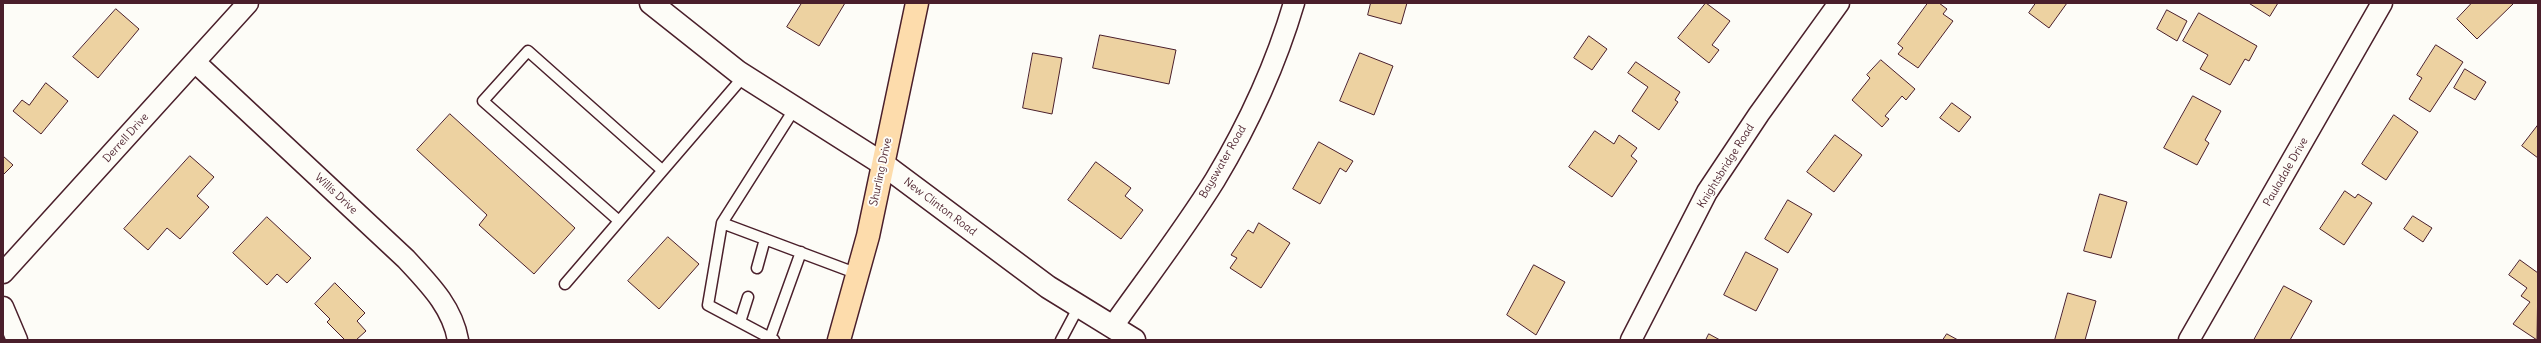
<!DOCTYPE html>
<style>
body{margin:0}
#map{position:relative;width:2541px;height:343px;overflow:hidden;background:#fdfcf7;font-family:Delius,sans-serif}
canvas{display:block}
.frame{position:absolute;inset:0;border:4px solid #4a1f2b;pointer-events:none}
</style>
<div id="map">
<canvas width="2541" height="343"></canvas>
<div class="frame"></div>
</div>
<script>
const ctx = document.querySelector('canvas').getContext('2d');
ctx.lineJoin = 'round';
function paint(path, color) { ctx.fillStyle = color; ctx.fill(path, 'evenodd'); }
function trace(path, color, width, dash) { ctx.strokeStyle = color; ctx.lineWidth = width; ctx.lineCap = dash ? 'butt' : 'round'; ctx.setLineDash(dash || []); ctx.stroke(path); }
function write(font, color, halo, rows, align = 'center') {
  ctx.font = font + ' Delius,sans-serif'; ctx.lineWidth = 4; ctx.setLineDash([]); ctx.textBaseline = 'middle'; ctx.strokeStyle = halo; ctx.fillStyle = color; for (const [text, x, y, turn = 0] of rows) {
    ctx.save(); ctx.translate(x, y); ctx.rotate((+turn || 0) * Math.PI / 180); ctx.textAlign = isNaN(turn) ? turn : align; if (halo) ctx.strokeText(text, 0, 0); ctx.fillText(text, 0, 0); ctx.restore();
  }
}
const building = new Path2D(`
 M802,3h43l-26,43 -32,-19z
 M1371,3h36l-6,21 -33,-9z
 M1706,3l24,18 -18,24 7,5 -10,13 -31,-25z
 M1928,3h11l8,6 -4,5 10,7 -35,47 -20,-14 5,-6 -5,-4z
 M2036,3h31l-18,25 -20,-15z
 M2249,3h29l-8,13z
 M2472,3h42l-37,36 -20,-20z
 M116,9l23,20 -41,49 -25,-21z
 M2167,10l20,11 -10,20 -20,-12z
 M2199,13l58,33 -8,15 -4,-2 -15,26 -30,-16 8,-14 -25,-14z
 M1100,35l76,15 -7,34 -76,-16z
 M1589,36l18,13 -15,21 -18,-12z
 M2436,45l27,17 -33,50 -21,-13 13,-21 -5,-3z
 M1033,53l29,5 -10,56 -29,-6z
 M1360,53l33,13 -19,49 -34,-14z
 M1881,60l34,29 -9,11 -4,-4 -17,20 4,3 -7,8 -30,-27 18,-22 -3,-3z
 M1636,62l44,30 -5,8 3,2 -19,28 -27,-19 16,-24 -20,-14z
 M2465,69l21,13 -11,18 -21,-12z
 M46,83l22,18 -27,33 -28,-23 9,-11 7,5z
 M2193,96l28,15 -16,29 4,3 -12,22 -33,-17z
 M1952,103l19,14 -12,15 -19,-14z
 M450,114l125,114 -41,46 -55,-49 8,-10 -70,-65z
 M2394,115l24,17 -32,48 -24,-16z
 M2538,125v33l-16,-12z
 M1595,131l19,13 5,-9 18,13 -6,8 6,5 -25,36 -43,-30z
 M1835,135l27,20 -28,37 -27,-20z
 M1319,142l34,19 -7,11 -6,-4 -20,36 -27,-15z
 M3,156l10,9 -10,10z
 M190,156l24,21 -17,19 12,11 -29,32 -13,-11 -19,22 -24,-21z
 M1096,162l35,26 -6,8 18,14 -22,29 -53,-39z
 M2345,191l10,7 3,-4 14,9 -28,42 -24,-16z
 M2100,194l27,8 -16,56 -27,-7z
 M1788,200l24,14 -24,39 -23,-14z
 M2413,216l19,12 -9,14 -19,-13z
 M267,217l44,41 -24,25 -10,-9 -10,11 -34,-32z
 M1259,223l31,20 -29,45 -31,-20 7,-10 -6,-3 17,-25 5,3z
 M668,237l31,27 -40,45 -31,-28z
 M1746,252l32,17 -22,42 -32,-16z
 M2520,260l18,13 -1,67 -24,-16 17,-22 -9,-6 6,-8 -18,-13z
 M1534,265l31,17 -29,53 -29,-20z
 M335,283l30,30 -8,8 9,10 -10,9h-11l-18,-18 3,-3 -15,-15z
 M2284,286l28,15 -22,39h-36z
 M2068,293l28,8 -11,39h-30z
 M1709,334l11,6h-14z
 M1947,334l11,6h-15z`);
const service = new Path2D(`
 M795,108l-73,115 136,51
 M619,221l-136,-120 45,-50 134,119
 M722,223l-14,82 62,33
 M757,268l8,-29
 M565,284l179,-208
 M740,322l8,-25
 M774,340l-4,-2 31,-86
 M1061,340l18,-34`);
const minor = new Path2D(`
 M195,62l211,197c22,24 46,47 52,81
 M3,273l245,-270
 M3,307l14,33
 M1113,326c34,-48 71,-96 102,-146 33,-55 61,-116 79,-177
 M1631,340l76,-148 52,-78 80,-111
 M2189,340l193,-337`);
const tertiary = new Path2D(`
 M651,3l87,69 145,92 165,123 86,53`);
const primary = new Path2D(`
 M839,340l29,-104 49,-233`);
const streetNames = [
 ["Derrell Drive",126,138,-48],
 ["Bayswater Road",1223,162,-60],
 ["Knightsbridge Road",1726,166,-58],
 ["Shurling Drive",881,172,-78],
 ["Pauladale Drive",2286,172,-60],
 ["Willis Drive",336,194,43],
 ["New Clinton Road",940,207,37]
];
paint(building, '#edd2a1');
trace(building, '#4a1f2b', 1);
trace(service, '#4a1f2b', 13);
trace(minor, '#4a1f2b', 23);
trace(tertiary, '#4a1f2b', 25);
trace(primary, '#4a1f2b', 25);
trace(service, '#fdfcf7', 10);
trace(minor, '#fdfcf7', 20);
trace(tertiary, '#fdfcf7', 22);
trace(primary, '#fddcac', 22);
write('11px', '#4a1f2b', '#fdfcf7', streetNames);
</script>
